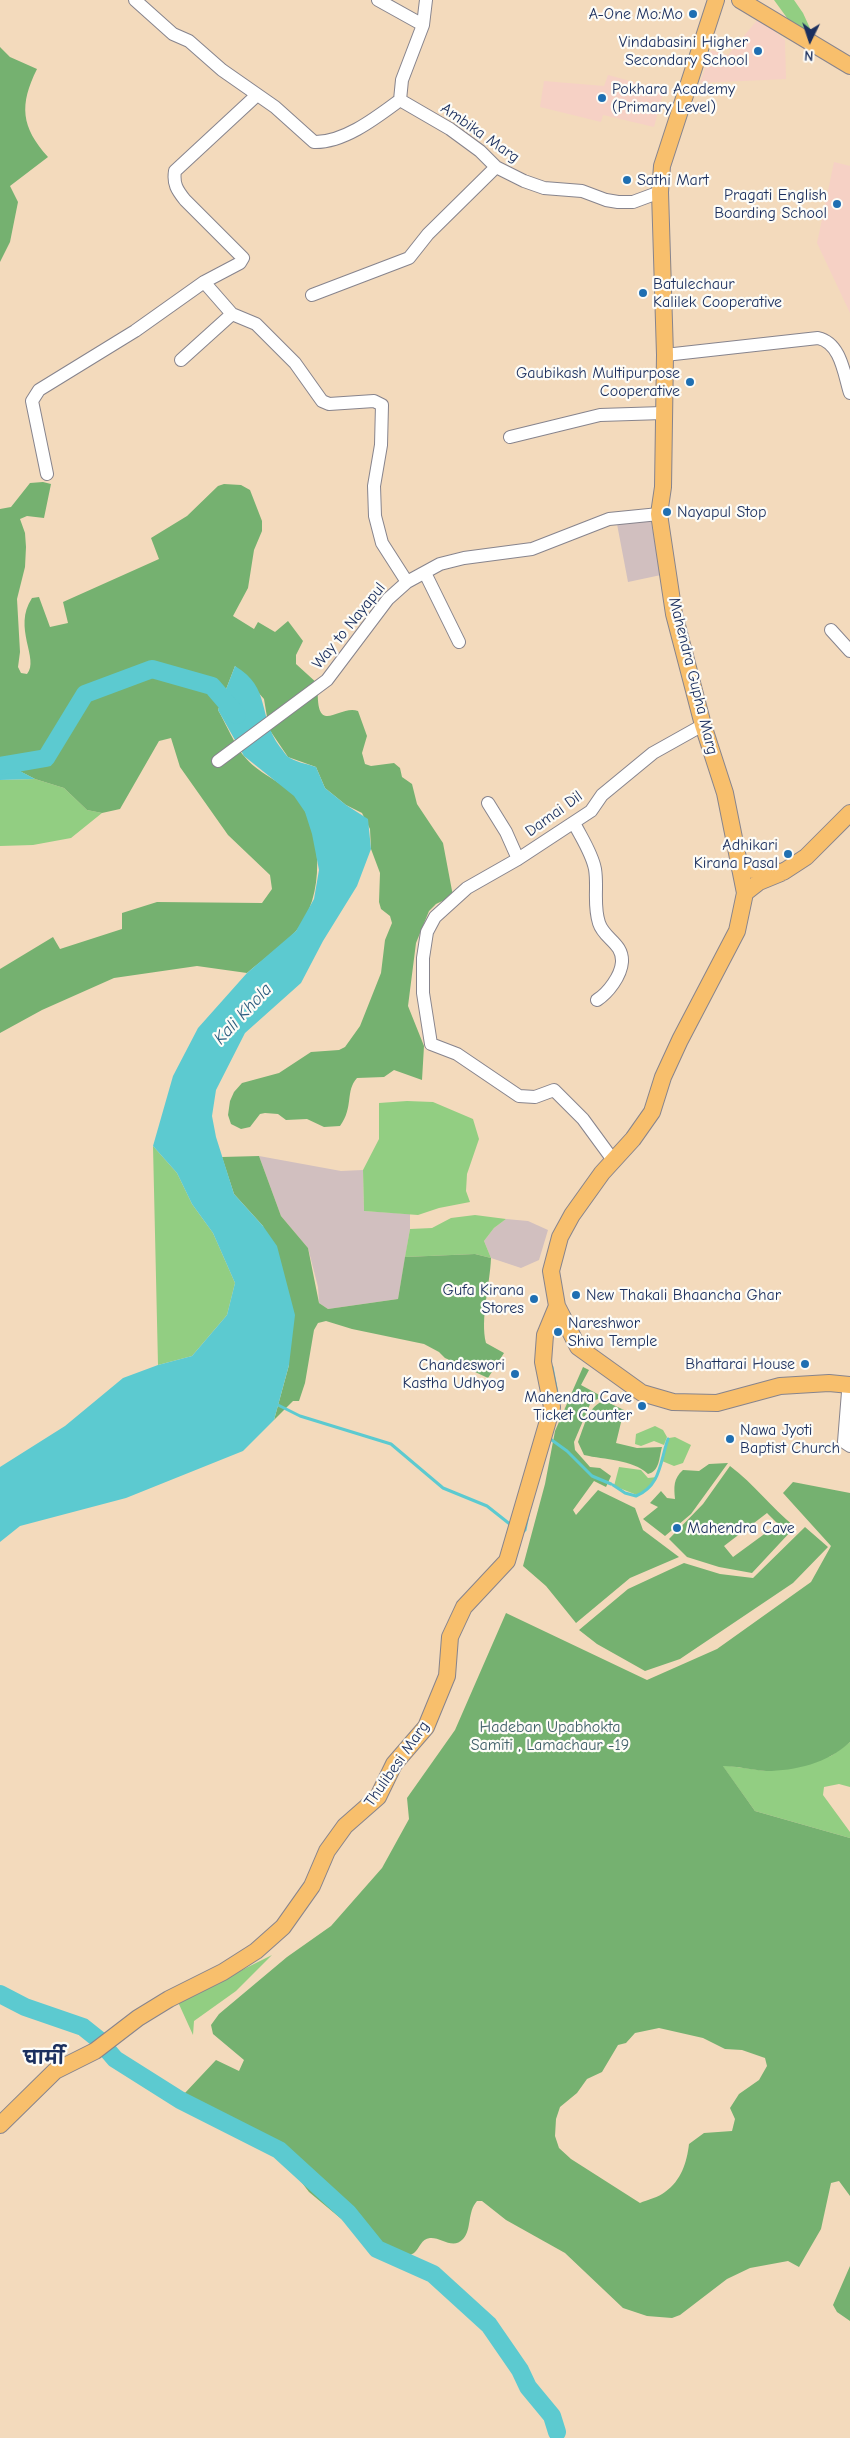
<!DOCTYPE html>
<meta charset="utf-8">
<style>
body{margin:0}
#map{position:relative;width:850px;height:2438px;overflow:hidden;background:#f3dabc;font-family:"Comic Neue",sans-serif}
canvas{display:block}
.north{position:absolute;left:785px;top:15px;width:50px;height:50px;-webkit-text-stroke:4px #fdfcf7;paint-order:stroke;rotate:184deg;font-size:14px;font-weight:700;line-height:20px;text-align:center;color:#1b2f5e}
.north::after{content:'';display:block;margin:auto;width:18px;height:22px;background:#1b2f5e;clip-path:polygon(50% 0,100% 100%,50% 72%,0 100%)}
</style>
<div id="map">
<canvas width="850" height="2438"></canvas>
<div class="north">N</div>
</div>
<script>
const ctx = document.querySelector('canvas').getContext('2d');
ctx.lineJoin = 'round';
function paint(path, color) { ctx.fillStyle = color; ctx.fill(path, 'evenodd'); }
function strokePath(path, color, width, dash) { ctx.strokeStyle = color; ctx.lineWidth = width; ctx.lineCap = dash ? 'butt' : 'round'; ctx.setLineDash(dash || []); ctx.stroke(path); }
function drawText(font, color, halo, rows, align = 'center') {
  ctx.font = font + ' "Comic Neue","Playpen Sans Deva",sans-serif'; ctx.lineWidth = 4.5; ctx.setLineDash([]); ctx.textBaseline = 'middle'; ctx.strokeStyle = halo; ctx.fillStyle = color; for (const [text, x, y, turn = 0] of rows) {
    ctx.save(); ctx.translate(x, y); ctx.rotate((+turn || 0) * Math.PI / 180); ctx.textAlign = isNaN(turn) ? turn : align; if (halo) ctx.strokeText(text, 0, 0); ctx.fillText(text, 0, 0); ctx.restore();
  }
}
paint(new Path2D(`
 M759 18 785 40 786 79 700 83 711 50 728 55Z
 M608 75 664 90 654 127 603 115 601 122 540 107 544 81 604 86Z
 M834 162 850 166V313L817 243Z`), '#f6d1c5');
paint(new Path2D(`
 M650 517 661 575 628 582 617 524Z
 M259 1156 341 1171 363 1170 364 1211 410 1214V1229L398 1299 328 1309 319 1303 318 1287 308 1248 281 1216Z
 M506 1219 528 1221 548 1230 539 1260 521 1268 491 1258 484 1241 494 1228Z`), '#d1bfbf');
paint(new Path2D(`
 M774 0H794L803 13 814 37 790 22Z
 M35 779 64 788 87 810 102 813 71 838 33 845 0 846V780Z
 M407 1101 433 1102 473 1119 479 1139 467 1174 466 1191 470 1202 439 1208 418 1215 364 1211 363 1170 379 1139V1103Z
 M153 1146 177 1173 192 1204 213 1233 235 1283 227 1315 192 1356 158 1365Z
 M475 1215 506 1219 494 1228 484 1241 491 1258 475 1254 405 1257 410 1229 432 1228 451 1218Z
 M655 1426 663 1430 667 1437 664 1445 654 1441 641 1446 635 1444 636 1434Z
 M675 1437 691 1445 683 1463 674 1466 662 1461 669 1438Z
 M619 1467 641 1470 648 1478 657 1477 647 1490 637 1495 614 1486Z
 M850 1742V1787L839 1784 824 1787 823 1795 850 1832V1838L755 1811 722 1765 766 1771 831 1756Z
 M272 1955 236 1991 194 2021 193 2035 178 2002Z`), '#92ce82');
paint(new Path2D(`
 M0 47 10 57 37 69C19 105 21 127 48 157L10 186 18 202 10 242 0 262Z
 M43 482 51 484 44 518 27 516 20 519 25 533 26 547 25 567 17 599 20 652 18 667 21 673 27 674C40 659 12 628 32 598L39 597 50 627 68 623 63 602 159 559 151 538 187 516 218 486 224 484 241 485 250 490 262 521V531L254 550 248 588 233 616 254 629 258 622 275 632 288 621 303 641 296 655V664L318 684C315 740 338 704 358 711L367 736 362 753 365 764 371 766 394 763 400 768 402 777 412 784 417 804 443 843 453 896 436 904 429 911 416 943 408 1006 424 1046 422 1080 394 1070 384 1077 357 1078C345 1091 354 1107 340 1126L324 1127 307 1119 286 1120 278 1114 265 1113 260 1114 250 1127 241 1129 231 1124 228 1115 230 1101 234 1092 242 1083 279 1073 311 1052 339 1050 345 1047 360 1026 381 973 385 940 392 923 390 916 381 909 379 902 380 873 371 849 370 829 362 813 346 805 325 788 316 767 288 757 269 729 264 699 235 666 218 710C225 722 236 747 244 756 257 773 281 781 295 796 324 829 325 898 296 931 283 946 262 960 247 973L197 966 114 978 42 1010 0 1033V969L53 937 60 949 122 929V913L157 902 262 903 272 889 270 875 228 835 180 767 171 738 159 741 120 809 102 813 87 810 64 788 35 779 0 761V509L11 507 30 483Z
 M259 1156 281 1216 308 1248 319 1303 328 1309 398 1299 405 1257 475 1254 491 1258C490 1285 480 1319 486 1343L504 1353 488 1378 445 1358 439 1352 424 1344 352 1329 326 1321 318 1323 314 1330 305 1383 299 1401H293L274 1420 289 1365 263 1226 234 1194 222 1157Z
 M583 1367 589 1370 581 1385 603 1397 591 1402 574 1442 575 1450 590 1467 600 1468 611 1476 606 1487 594 1481 573 1510 576 1515 598 1490 635 1508 643 1530 679 1557 630 1578 576 1623 546 1586 523 1566 545 1484 555 1431Z
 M605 1401 624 1410 616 1443 637 1448 662 1447C659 1457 660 1471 648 1474 632 1459 605 1460 584 1455L578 1442C584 1428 588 1404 605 1401Z
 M728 1463 691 1514 665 1536 643 1519 658 1507 650 1503 661 1491 667 1498 675 1499C674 1487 673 1479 683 1470L699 1471 709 1464Z
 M730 1466C754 1484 771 1507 794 1526L793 1529 752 1573 719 1567 687 1557 669 1539 703 1504ZM767 1513 778 1524 733 1557 724 1546Z
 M793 1482 850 1493V1742C828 1763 795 1771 766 1771 752 1770 737 1766 723 1766L755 1811 850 1838V2196L839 2181 831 2183 821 2229 799 2267 788 2261 750 2268 727 2279 680 2315 672 2318 647 2316 623 2308 565 2253 506 2220 482 2201H477C467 2212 472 2230 463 2239 453 2250 441 2237 430 2238 421 2239 420 2248 414 2253 389 2270 368 2230 357 2214L345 2222 309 2192 293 2171 272 2153 276 2144 201 2106 184 2094 216 2060 239 2071 244 2060 213 2034 211 2025 219 2014 287 1957 331 1926 382 1868 409 1819 407 1798 455 1730 506 1613 647 1680 717 1649 811 1582 831 1546 783 1493ZM659 2028 703 2038 725 2049 742 2050 765 2058 767 2066 759 2080 739 2094 730 2108 735 2119 732 2131 704 2133 689 2144C687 2162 681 2181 665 2192 659 2197 647 2200 640 2203L571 2159 559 2148 555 2136 556 2119 560 2107 577 2093 587 2079 602 2072 618 2045 626 2043 635 2033Z
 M805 1527 828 1547 793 1583 680 1659 645 1671 597 1644 579 1630 628 1589 684 1563 720 1574 753 1578Z
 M850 2266V2321L837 2312 833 2305Z`), '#75b170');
paint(new Path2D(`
 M235 666C272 688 257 716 280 747 282 749 285 754 287 756 294 762 308 764 316 767L325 788 346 805 368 819 371 849 357 886 323 941 301 983 245 1033 216 1090 212 1116 216 1137 234 1194 263 1226 277 1246 295 1315 289 1365 274 1420 243 1451 126 1498 20 1526 0 1542V1467L65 1426 123 1378 158 1365 192 1356 227 1315 235 1283 213 1233 192 1204 177 1173 153 1146 173 1076 198 1028 247 973 296 931 314 899 319 870 312 834 305 812 294 796 244 756 218 710Z
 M0 761 3 762 35 779 0 780Z`), '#5ccad0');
strokePath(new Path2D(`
 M552 1367 557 1393
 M276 1404 300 1416 391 1444 443 1488 487 1506 511 1525
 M549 1438 567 1451 592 1476 611 1484
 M613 1485 625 1493 636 1496C661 1486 660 1461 668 1439
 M523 1532 525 1530 528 1515
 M557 2432 560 2438`), '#5ccad0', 3);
strokePath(new Path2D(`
 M0 766 46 758 85 694 152 669 212 686 237 715
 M0 1994 25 2007 83 2027 98 2039 115 2059 180 2100 279 2150 348 2213 377 2249 433 2274 489 2325 520 2370 528 2387 552 2416 557 2432`), '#5ccad0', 18);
const minor = new Path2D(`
 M135 0 173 34 189 41 222 70 275 107 314 142C344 143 377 117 400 100
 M378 0 423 25 402 80 400 100
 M423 25 426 0
 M400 100 450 129 480 151 496 167 524 181 544 188 582 191 606 200 618 202H633L660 192
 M204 282 232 314 256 324 295 363 322 401 329 404 374 401 382 405 381 445 374 486 375 516 382 543 407 582
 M312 295 409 258 428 234 496 167
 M665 355 818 338C841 343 844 374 850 393
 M181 360 232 314
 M510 437 600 415 663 413
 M47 474 32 401 39 390 135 331 204 282 240 263 243 258 185 200C177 190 173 184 175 171L257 95
 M425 573 459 642
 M831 630 850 651
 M218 761 327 680 388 599 407 582 440 564 464 558 532 549 609 519 659 514
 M488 803 506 832 518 859
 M574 823C581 837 592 853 595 869 598 887 593 905 599 923 604 939 623 943 622 962 621 976 608 993 597 1000
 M613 1160 583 1119 554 1090 535 1097 519 1096 457 1054 431 1044 423 993V958L427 932 435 917 467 888 518 859 591 811 602 795 653 753 703 725
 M850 1391 848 1392 844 1442 850 1446`);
const major = new Path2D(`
 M716 0 662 166 660 192 665 355 663 487 659 514 674 614 703 725 725 793 745 893 737 931 680 1040 663 1077 652 1112 633 1139 602 1173 572 1215 560 1237 551 1271 557 1306 578 1347 642 1393 673 1402 717 1403 780 1386 829 1383 850 1385
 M740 0 850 66
 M740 869 783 872 806 857 850 813
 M745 893 759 882 781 873
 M0 2125 55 2071 95 2051 138 2018 169 1999 223 1972 256 1951 283 1927 312 1886 327 1851 345 1826 378 1797 394 1764 426 1727 447 1676 450 1637 464 1607 507 1561 552 1407 543 1362 545 1335 557 1306`);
strokePath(minor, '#87848d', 14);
strokePath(major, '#87848d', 18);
strokePath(minor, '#fff', 12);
strokePath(major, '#f8bf6c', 16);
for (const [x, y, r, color] of [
 [693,14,5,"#1f6fb2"],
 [758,51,5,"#1f6fb2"],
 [602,98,5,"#1f6fb2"],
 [627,180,5,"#1f6fb2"],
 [837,204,5,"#1f6fb2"],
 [643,293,5,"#1f6fb2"],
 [690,382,5,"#1f6fb2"],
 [667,512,5,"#1f6fb2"],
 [788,854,5,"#1f6fb2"],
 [576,1295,5,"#1f6fb2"],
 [534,1299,5,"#1f6fb2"],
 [558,1332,5,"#1f6fb2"],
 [805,1364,5,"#1f6fb2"],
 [515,1374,5,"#1f6fb2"],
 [642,1406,5,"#1f6fb2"],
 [730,1439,5,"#1f6fb2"],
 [677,1528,5,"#1f6fb2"]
]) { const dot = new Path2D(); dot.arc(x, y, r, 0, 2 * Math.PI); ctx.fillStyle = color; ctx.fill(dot); strokePath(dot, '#fdfcf7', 2); }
drawText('16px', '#1b2f5e', '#fdfcf7', [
 ["A-One Mo:Mo",683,14],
 ["Vindabasini Higher",748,42],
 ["Secondary School",748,60],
 ["Pokhara Academy",612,89,"left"],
 ["(Primary Level)",612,107,"left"],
 ["Sathi Mart",637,180,"left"],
 ["Pragati English",827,195],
 ["Boarding School",827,213],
 ["Batulechaur",653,284,"left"],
 ["Kalilek Cooperative",653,302,"left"],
 ["Gaubikash Multipurpose",680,373],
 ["Cooperative",680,391],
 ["Nayapul Stop",677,512,"left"],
 ["Adhikari",778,845],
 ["Kirana Pasal",778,863],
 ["Gufa Kirana",524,1290],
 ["Stores",524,1308],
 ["New Thakali Bhaancha Ghar",586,1295,"left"],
 ["Nareshwor",568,1323,"left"],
 ["Shiva Temple",568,1341,"left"],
 ["Bhattarai House",795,1364],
 ["Chandeswori",505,1365],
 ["Kastha Udhyog",505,1383],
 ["Mahendra Cave",632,1397],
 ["Ticket Counter",632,1415],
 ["Nawa Jyoti",740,1430,"left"],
 ["Baptist Church",740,1448,"left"],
 ["Mahendra Cave",687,1528,"left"]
], 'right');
drawText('16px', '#1b2f5e', '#fdfcf7', [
 ["Ambika Marg",480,133,35],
 ["Way to Nayapul",349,626,-51],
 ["Mahendra Gupha Marg",693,676,76],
 ["Damai Dil",554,814,-36],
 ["Thulibesi Marg",397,1764,-55]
]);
drawText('16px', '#3f5f69', '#fdfcf7', [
 ["Hadeban Upabhokta",550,1727],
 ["Samiti , Lamachaur -19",550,1745]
]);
drawText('italic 18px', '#2e5e80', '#fdfcf7', [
 ["Kali Khola",243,1014,-47]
]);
drawText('bold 18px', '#1b2f5e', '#fdfcf7', [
 ["घार्मी",44,2059]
]);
</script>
